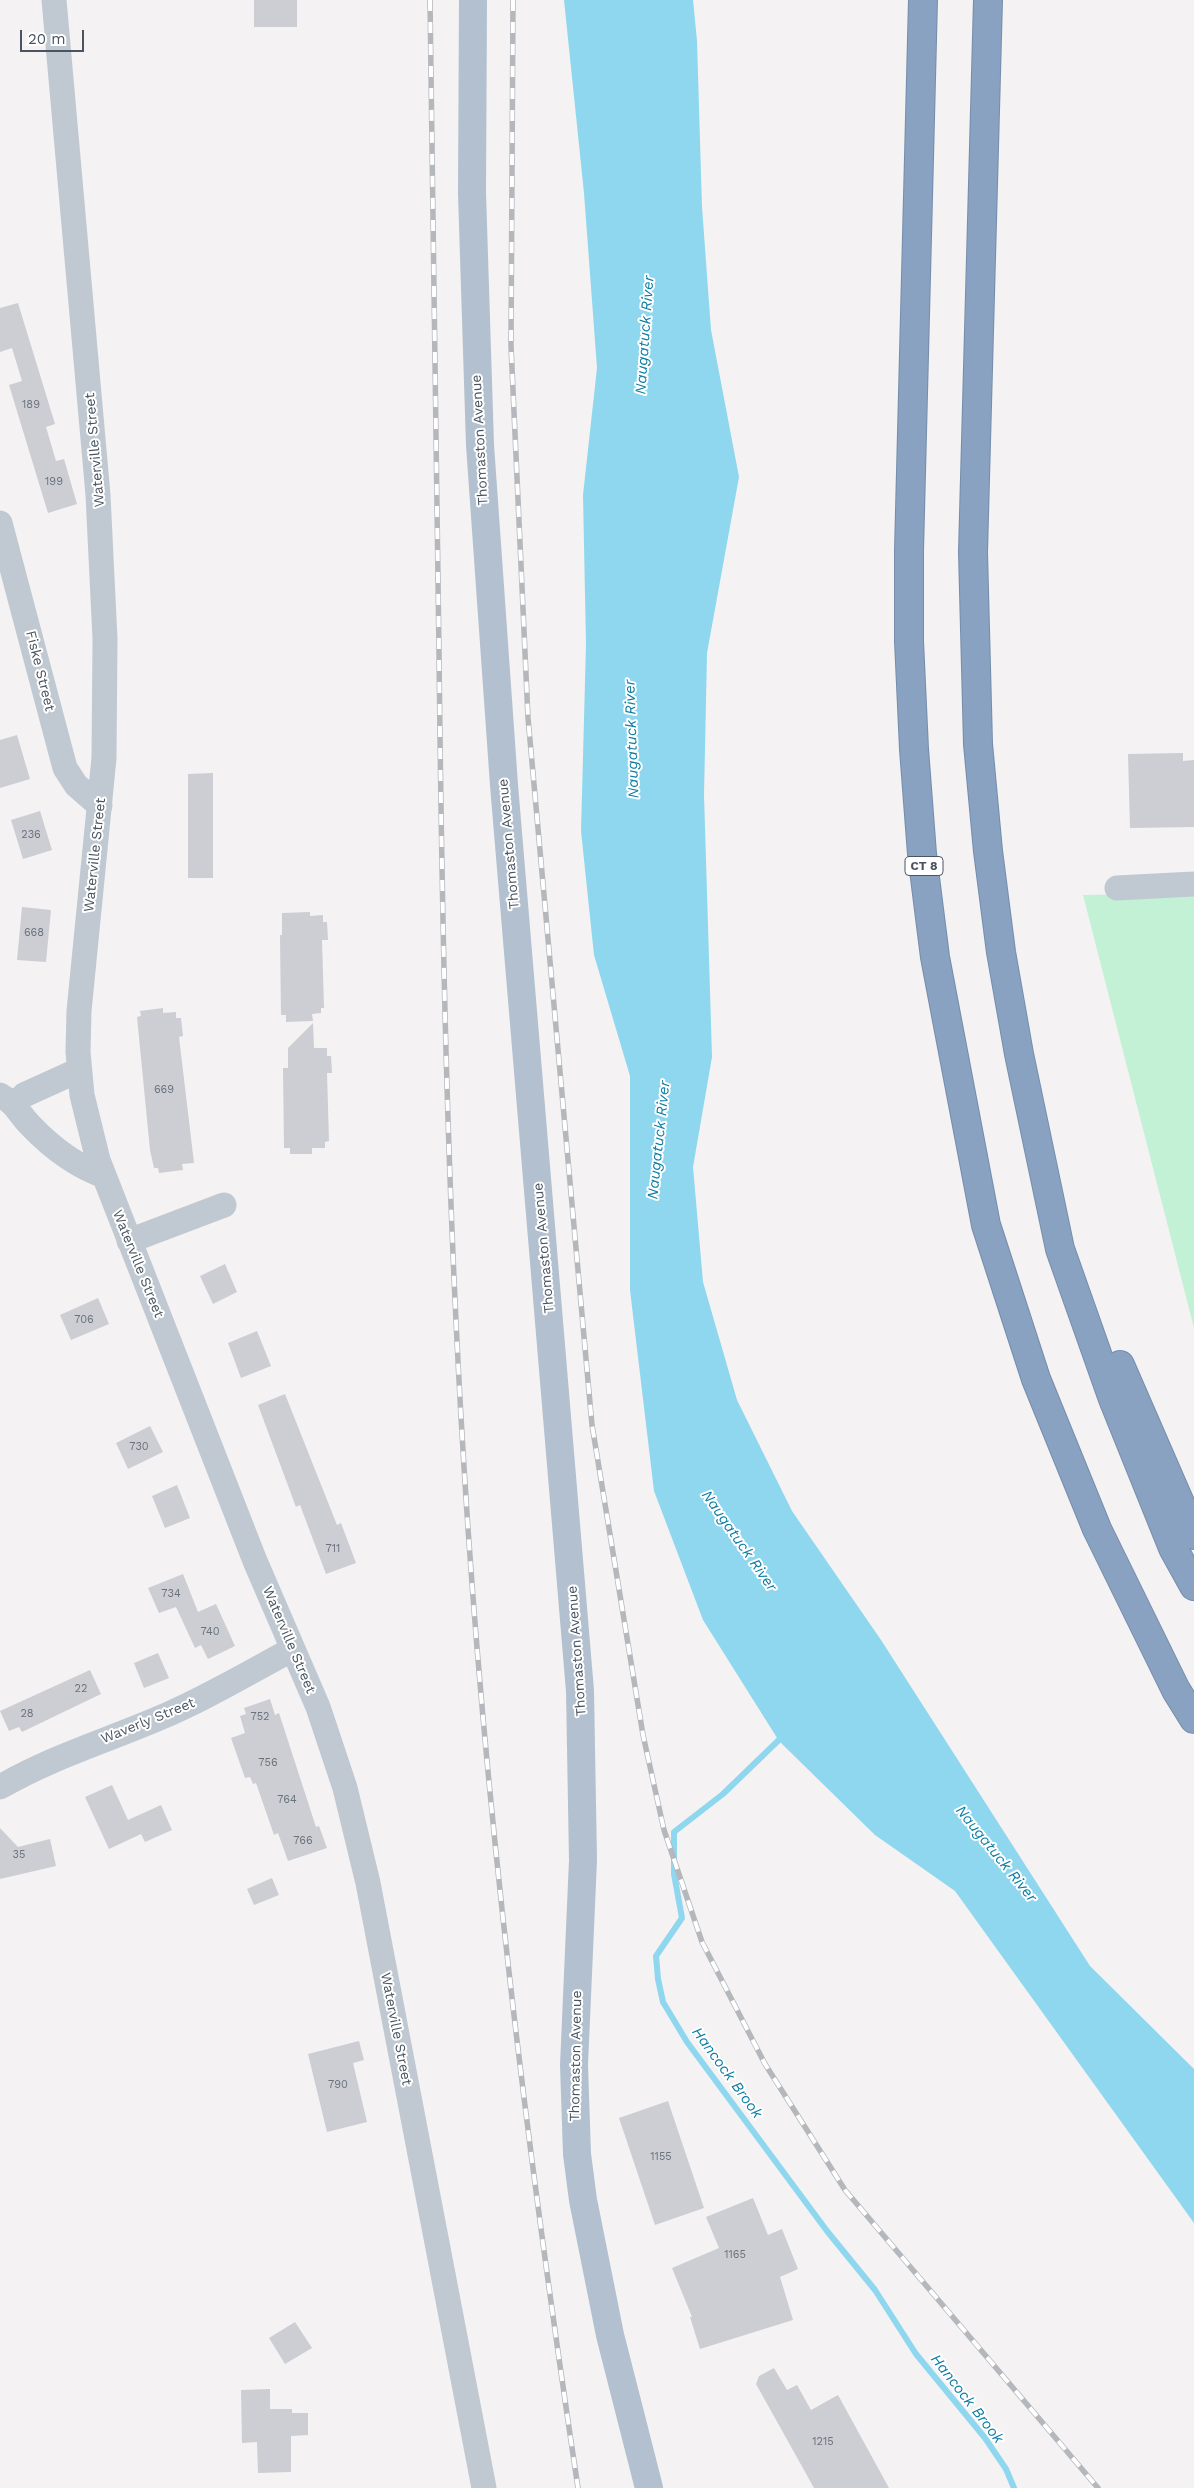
<!DOCTYPE html>
<style>
body{margin:0}
#map{position:relative;width:1194px;height:2488px;overflow:hidden;background:#f4f2f2;font-family:"Work Sans",sans-serif}
canvas{display:block}
.scale{position:absolute;left:20px;top:30px;width:64px;height:22px;box-sizing:border-box;border:2px solid #495460;border-top:0;padding-left:6px;font-size:15px;line-height:18px;white-space:nowrap;color:#495460;-webkit-text-stroke:4px #fff;paint-order:stroke}
</style>
<div id="map">
<canvas width="1194" height="2488"></canvas>
<div class="scale">20 m</div>
</div>
<script>
const ctx = document.querySelector('canvas').getContext('2d');
ctx.lineJoin = 'round';
function paint(path, color) { ctx.fillStyle = color; ctx.fill(path, 'evenodd'); }
function strokePath(path, color, width, dash) { ctx.strokeStyle = color; ctx.lineWidth = width; ctx.lineCap = dash ? 'butt' : 'round'; ctx.setLineDash(dash || []); ctx.stroke(path); }
function drawText(font, color, halo, rows, align = 'center') {
  ctx.font = font + ' "Work Sans",sans-serif'; ctx.lineWidth = 4; ctx.setLineDash([]); ctx.textBaseline = 'middle'; ctx.strokeStyle = halo; ctx.fillStyle = color; for (const [text, x, y, turn = 0] of rows) {
    ctx.save(); ctx.translate(x, y); ctx.rotate((+turn || 0) * Math.PI / 180); ctx.textAlign = isNaN(turn) ? turn : align; if (halo) ctx.strokeText(text, 0, 0); ctx.fillText(text, 0, 0); ctx.restore();
  }
}
paint(new Path2D(`
 M1194 893V1328L1083 895Z`), '#c2f1d5');
paint(new Path2D(`
 M564 0H693L697 41 702 207 711 330 739 477 707 653 704 795 712 1057 693 1167 703 1282 737 1400 792 1511 881 1640 1090 1966 1194 2069V2223L955 1891 875 1835 779 1741 703 1620 654 1491 630 1290V1076L594 955 581 831 586 644 583 495 597 368 584 193Z`), '#8ed7ee');
strokePath(new Path2D(`
 M784 1735 723 1794 674 1832V1874L682 1918 656 1956 658 1979 663 2002 687 2042 827 2231 875 2290 916 2354 985 2438 1006 2469 1014 2488`), '#8ed7ee', 6);
paint(new Path2D(`
 M254 0H297V27H254Z
 M18 303 55 424 46 427 56 461 64 459 77 504 48 513 9 385 22 381 12 348 0 352V308Z
 M17 735 30 779 0 788V740Z
 M1183 753V761L1194 760V827L1130 828 1128 754Z
 M213 773V878H188V774Z
 M40 811 52 850 23 859 11 820Z
 M22 907 51 910 46 962 17 960Z
 M310 912V916L323 915V922H327L328 940H322L324 1008H321V1013L312 1014 313 1021 286 1022V1015H281L280 935H282V913Z
 M163 1008V1013L176 1012V1018H181L183 1036 179 1037 194 1163 182 1164 183 1170 159 1173 158 1168H154L150 1150 137 1017 141 1016 140 1011Z
 M313 1023 314 1048H327V1056H331L332 1073H327L329 1141 325 1142V1148H312V1154H290V1148H284L283 1068H288V1048Z
 M225 1264 237 1292 213 1304 200 1276Z
 M98 1298 109 1324 71 1340 60 1315Z
 M257 1331 271 1366 241 1378 228 1343Z
 M285 1394 337 1525 341 1523 356 1563 326 1574 300 1505 296 1507 258 1405Z
 M150 1426 163 1452 128 1469 116 1443Z
 M177 1485 190 1518 165 1528 152 1496Z
 M183 1574 198 1612 216 1604 235 1646 208 1659 201 1645 195 1648 176 1607 159 1613 148 1588Z
 M158 1653 169 1678 144 1688 134 1663Z
 M90 1670 101 1694 22 1732 19 1727 9 1731 0 1711Z
 M270 1699 275 1715 279 1713 316 1827 319 1826 327 1848 288 1861 278 1833 274 1835 256 1783 253 1784 250 1777 245 1778 231 1738 245 1733 240 1716 246 1714 244 1708Z
 M112 1785 128 1820 161 1805 172 1830 145 1842 141 1834 109 1849 85 1797Z
 M0 1828 18 1847 50 1839 56 1866 0 1879Z
 M272 1878 279 1895 254 1905 247 1889Z
 M359 2041 364 2060 353 2063 367 2122 327 2132 308 2054Z
 M668 2101 704 2208 655 2225 619 2118Z
 M753 2198 768 2235 782 2229 798 2269 780 2277 793 2320 700 2349 690 2317H692L672 2268 719 2248 706 2217Z
 M295 2322 312 2348 285 2364 269 2338Z
 M774 2368 787 2390 797 2385 811 2410 838 2395 889 2488H814L756 2384 759 2376Z
 M270 2389V2409H292V2413H308V2435L291 2436V2472L258 2473 257 2442 242 2443 241 2390Z`), '#ccced4');
const highway = new Path2D(`
 M923 0 909 551V641L914 749 922 854 935 957 986 1225 1036 1379 1097 1529 1176 1690 1194 1719
 M988 0 973 552 978 744 988 851 1001 952 1019 1054 1060 1249 1113 1399 1173 1548 1194 1586
 M1120 1365 1194 1535`);
strokePath(highway, '#758dac', 30);
strokePath(new Path2D(`
 M54 0 98 495 105 639 104 758 79 1011 78 1052 82 1095 98 1160 255 1561 318 1707 345 1788 368 1883 484 2488
 M0 523 65 768 76 785 100 806
 M1117 888 1194 884
 M0 1095C19 1106 16 1111 30 1125 50 1146 76 1166 104 1176
 M15 1104 24 1095 79 1070
 M129 1241 224 1205
 M0 1787C52 1757 103 1742 157 1719 205 1699 248 1673 293 1649`), '#c0c9d1', 25);
strokePath(new Path2D(`
 M473 0 472 193 480 445 504 785 580 1691 583 1860 574 2065 577 2154 583 2200 610 2335 649 2488`), '#b2c0d0', 28);
strokePath(highway, '#8aa2c1', 28);
const rail = new Path2D(`
 M430 0C433 217 436 435 439 652 442 924 447 1195 464 1467 485 1809 527 2149 578 2488
 M513 0 511 346 528 718 592 1425 643 1735 664 1830 702 1942 765 2064 845 2190 1098 2488`);
strokePath(rail, '#b4b7bc', 5.5);
strokePath(rail, '#fff', 4, [11]);
drawText('11px', '#6a727d', null, [
 ["189",31,405],
 ["199",54,482],
 ["236",31,835],
 ["668",34,933],
 ["669",164,1090],
 ["706",84,1320],
 ["730",139,1447],
 ["711",333,1549],
 ["734",171,1594],
 ["740",210,1632],
 ["22",81,1689],
 ["28",27,1714],
 ["752",260,1717],
 ["756",268,1763],
 ["764",287,1800],
 ["766",303,1841],
 ["35",19,1855],
 ["790",338,2085],
 ["1155",661,2157],
 ["1165",735,2255],
 ["1215",823,2442]
]);
for (const [x, y, w] of [
 [924,866,38]
]) { const box = new Path2D(); box.roundRect(x - w / 2, y - 9.5, w, 19, 4); ctx.fillStyle = '#fff'; ctx.fill(box); strokePath(box, '#495460', 1); }
drawText('bold 12px', '#495460', null, [
 ["CT 8",924,866]
]);
drawText('14px', '#495460', '#fff', [
 ["Thomaston Avenue",480,440,-93],
 ["Waterville Street",95,450,-95],
 ["Fiske Street",40,671,76],
 ["Thomaston Avenue",509,844,-95],
 ["Waterville Street",95,855,-84],
 ["Thomaston Avenue",544,1248,-95],
 ["Waterville Street",138,1264,68],
 ["Waterville Street",289,1640,67],
 ["Thomaston Avenue",577,1651,-94],
 ["Waverly Street",148,1721,-22],
 ["Waterville Street",396,2029,79],
 ["Thomaston Avenue",576,2056,-89]
]);
drawText('italic 15px', '#0c7da2', '#fff', [
 ["Naugatuck River",645,335,-86],
 ["Naugatuck River",632,739,-92],
 ["Naugatuck River",659,1140,-84],
 ["Naugatuck River",739,1541,55],
 ["Naugatuck River",996,1854,51],
 ["Hancock Brook",727,2073,54],
 ["Hancock Brook",967,2399,52]
]);
</script>
